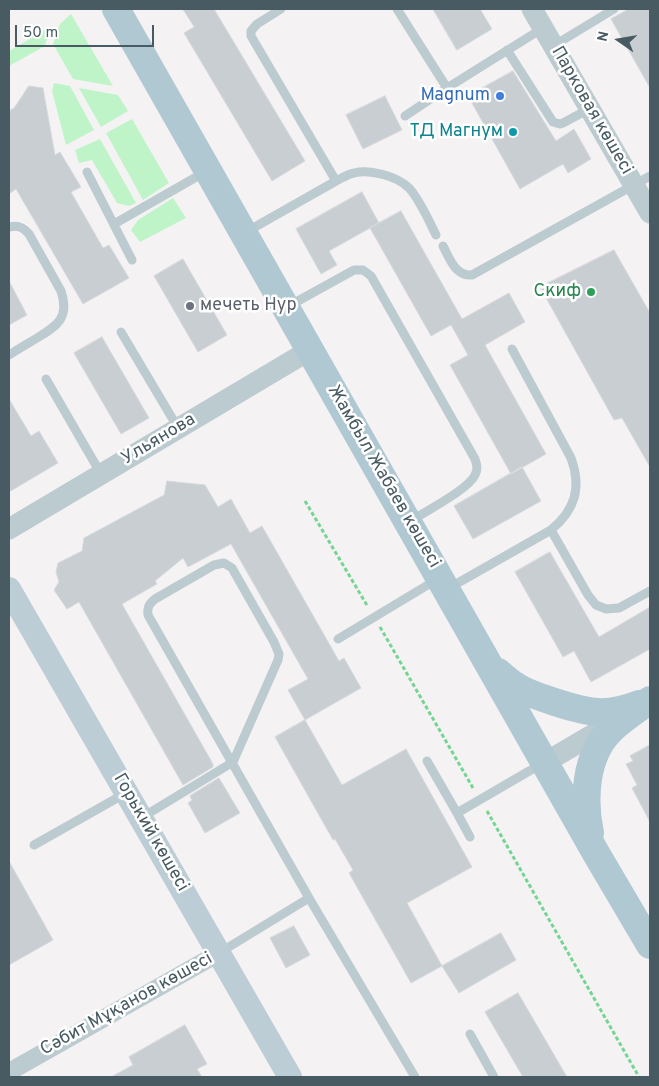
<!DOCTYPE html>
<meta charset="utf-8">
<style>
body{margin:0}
#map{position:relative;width:659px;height:1086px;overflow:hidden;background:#f5f2f3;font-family:Overpass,sans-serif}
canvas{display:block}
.frame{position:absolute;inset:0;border:10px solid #485b62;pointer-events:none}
.north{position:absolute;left:594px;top:15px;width:50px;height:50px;-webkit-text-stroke:4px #fff;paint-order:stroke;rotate:283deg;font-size:14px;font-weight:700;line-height:20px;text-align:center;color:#485b62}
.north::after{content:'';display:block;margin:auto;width:18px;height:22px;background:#485b62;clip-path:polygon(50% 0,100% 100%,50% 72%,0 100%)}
.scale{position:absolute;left:15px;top:25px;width:139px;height:22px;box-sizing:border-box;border:2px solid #485b62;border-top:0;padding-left:6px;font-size:15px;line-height:18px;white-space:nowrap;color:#485b62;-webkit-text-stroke:4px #fff;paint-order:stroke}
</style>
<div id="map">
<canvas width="659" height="1086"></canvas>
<div class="frame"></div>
<div class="north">N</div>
<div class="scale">50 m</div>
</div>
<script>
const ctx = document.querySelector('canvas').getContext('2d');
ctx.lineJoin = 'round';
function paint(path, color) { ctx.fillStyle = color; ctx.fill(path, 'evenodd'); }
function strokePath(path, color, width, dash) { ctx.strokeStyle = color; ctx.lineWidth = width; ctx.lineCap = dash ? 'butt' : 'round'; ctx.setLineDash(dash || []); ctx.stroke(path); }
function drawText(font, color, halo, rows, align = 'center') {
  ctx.font = font + ' Overpass,sans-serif'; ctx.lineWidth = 5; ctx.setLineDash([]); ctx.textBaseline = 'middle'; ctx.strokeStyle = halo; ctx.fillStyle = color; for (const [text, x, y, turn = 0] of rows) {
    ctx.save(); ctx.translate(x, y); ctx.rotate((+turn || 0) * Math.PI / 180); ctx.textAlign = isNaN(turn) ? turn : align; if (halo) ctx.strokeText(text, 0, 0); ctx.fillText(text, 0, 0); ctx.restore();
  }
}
paint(new Path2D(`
 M71 14 113 86 73 79 53 44 60 24Z
 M50 27 45 46 9 66V51Z
 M54 83 70 86 94 130 66 145 52 91Z
 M79 88 118 95 128 111 101 127Z
 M132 119 169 183 143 200 106 133Z
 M100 139 136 203 129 206 117 203 92 160 79 163 75 150Z
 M173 198 186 218 140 242 131 230 138 220Z`), '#bff4c9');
const building = new Path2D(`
 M183 9H214L305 161 272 181 184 33 194 27Z
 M433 9H480L492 29 457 50Z
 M629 9H650V88L611 19Z
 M513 71 556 141 574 129 591 159 568 173 563 164 520 189 468 96Z
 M29 86 43 88 55 155 60 152 81 187 71 192 103 248 109 245 129 278 83 304 16 189 9 194V111L14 108Z
 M385 96 402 130 363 149 346 115Z
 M362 192 379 223 329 251 337 265 321 274 296 229Z
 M401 211 462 319 509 293 525 322 485 345 546 454 511 474 450 365 468 355 451 325 431 336 370 228Z
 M614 250 650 313V467L622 418 614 420 540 287Z
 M183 259 227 335 198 352 154 276Z
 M9 281 27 315 9 325Z
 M102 337 149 418 121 434 74 353Z
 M9 399 31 436 39 431 58 463 9 492Z
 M522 467 541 501 473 539 454 506Z
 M167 481 205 485 218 507 231 499 250 533 262 526 339 661 344 658 361 688 305 720 288 690 308 679 231 544 188 567 183 558 155 581 157 584 122 604 213 764V767L183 785 79 602 67 609 54 590 59 582 56 572 58 563 82 551 84 538 164 495Z
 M550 552 599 637 650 607V649L591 682 574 651 563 657 515 572Z
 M305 720 342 785 406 749 472 867 407 903 442 966 411 983 349 873 353 870 335 839 333 840 275 737Z
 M650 745V822L632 788 637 785 626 764 633 761 630 756Z
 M219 778 240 813 205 833 188 803 192 800 190 796Z
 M9 861 53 940 9 965Z
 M294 926 310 955 286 968 270 938Z
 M501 933 516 960 459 993 442 966Z
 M518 993 567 1077H523L485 1012Z
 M185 1025 207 1064 197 1069 202 1077H111L133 1065 129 1057Z`);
paint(building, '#c9ced2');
strokePath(building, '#d6dade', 1);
strokePath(new Path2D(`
 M305 501 368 607
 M380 627 473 788
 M487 811 639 1077`), '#74d592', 3, [4, 2.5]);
strokePath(new Path2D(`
 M397 9 447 88 543 28
 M553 46 614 9
 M507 50 553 122 560 124 563 123 589 109
 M405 116 447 88
 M87 172 132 260
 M336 181C342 178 348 174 354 173 370 169 397 176 409 188 420 200 429 221 436 235
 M114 224 205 172
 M9 227C18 225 23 227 29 234L61 291C70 318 57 326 37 338 27 344 18 349 9 355
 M246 232 336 181 251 36V31L257 24 281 9
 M443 246C450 259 455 276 472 275L650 176
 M287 307 354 270H363L371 276 475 459C477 465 478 469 475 475 469 489 426 511 411 521
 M121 332 178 428
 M512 349 571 458C582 488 575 510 551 530
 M46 379 101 474
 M449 588 551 530 588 595 596 605 606 609 619 608 650 591
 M338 639 436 580
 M427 761 457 813
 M141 818 233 762 278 660 279 654 274 642 232 568 224 563 214 565 155 599C149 604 147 607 148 615L309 898 219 953
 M470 837 457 813 543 763
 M34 845 126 793
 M309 898 415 1077
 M470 1034 494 1077`), '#bccbd0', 9);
strokePath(new Path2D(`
 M9 1072 219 953`), '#bccbd0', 18);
strokePath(new Path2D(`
 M532 9 650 213
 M9 529 310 350
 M546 762 614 722`), '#bccbd0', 21);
strokePath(new Path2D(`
 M9 589 290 1077`), '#bdcdd5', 24);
strokePath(new Path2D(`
 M116 9 597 855 650 945
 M498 672C504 677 509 682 516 686 532 696 579 711 598 712 612 713 626 709 639 704
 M590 833C583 800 585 756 610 731 622 719 637 710 650 700`), '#b0c8d2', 28);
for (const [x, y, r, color] of [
 [500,96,5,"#3f7fe0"],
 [513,132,5,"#0f9aa8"],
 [591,292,5,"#2e9e5b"],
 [190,306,5,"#6b7280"]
]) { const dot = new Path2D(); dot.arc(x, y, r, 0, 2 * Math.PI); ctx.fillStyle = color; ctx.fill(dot); strokePath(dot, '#fff', 2); }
drawText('18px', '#366cbe', '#fff', [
 ["Magnum",490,96]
], 'right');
drawText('18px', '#485b62', '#fff', [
 ["Парковая көшесі",591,111,60],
 ["Ульянова",159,440,-31],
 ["Жамбыл Жабаев көшесі",383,477,60],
 ["Горький көшесі",150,833,60],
 ["Сәбит Мұқанов көшесі",127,1005,-29]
]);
drawText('18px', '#0d838f', '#fff', [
 ["ТД Магнум",503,132]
], 'right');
drawText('18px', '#27864d', '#fff', [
 ["Скиф",581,292]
], 'right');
drawText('18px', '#5b616d', '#fff', [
 ["мечеть Нур",200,306]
], 'left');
</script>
